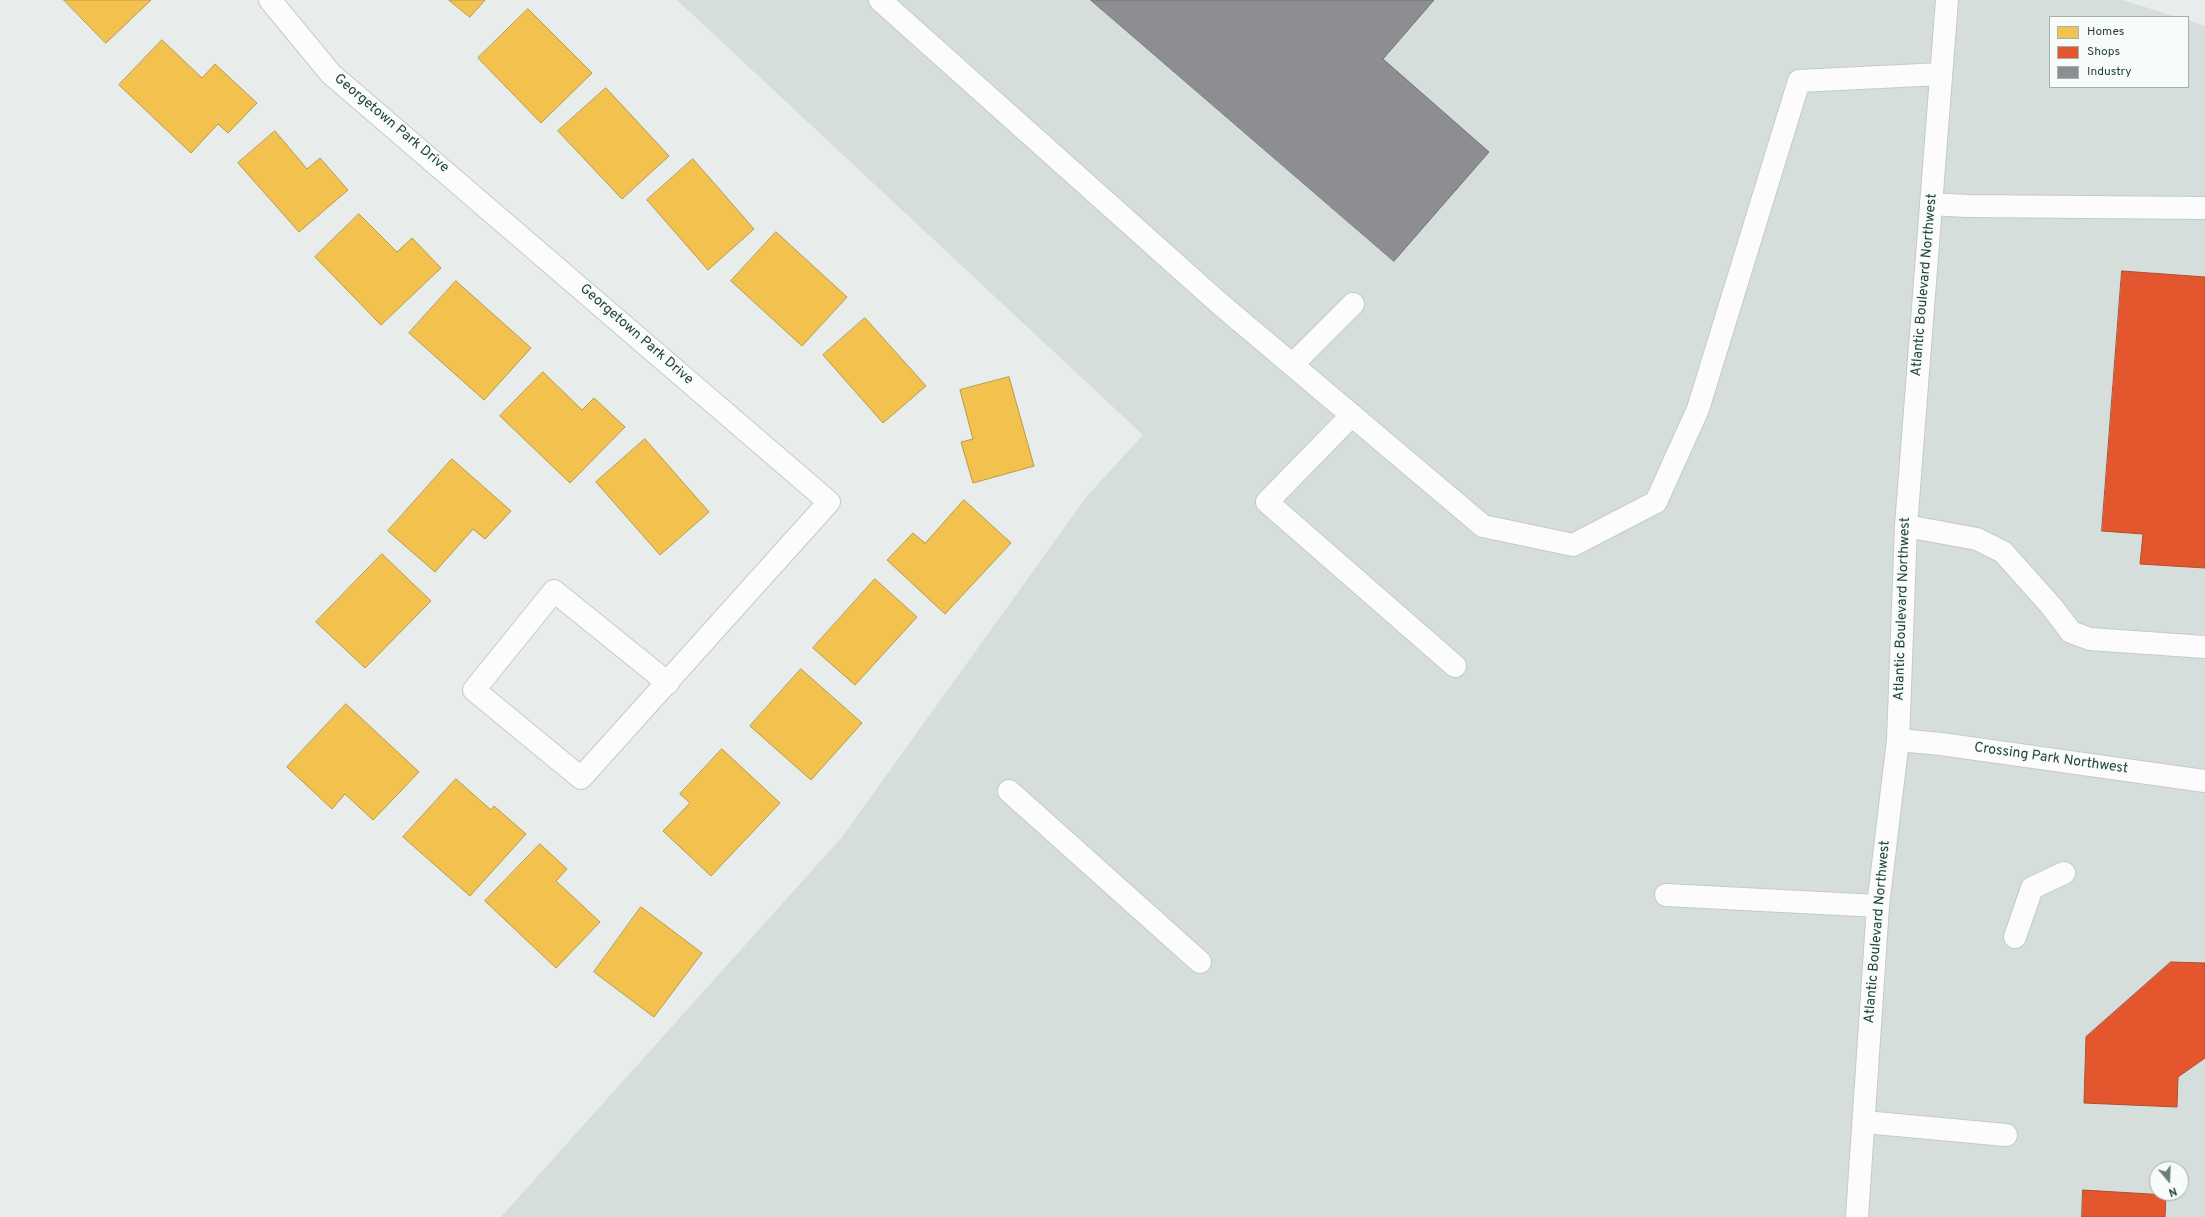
<!DOCTYPE html>
<style>
body{margin:0}
#map{position:relative;width:2205px;height:1217px;overflow:hidden;background:#e8edeb;font-family:Overpass,sans-serif}
canvas{display:block}
.legend{position:absolute;left:2049px;top:16px;width:140px;height:72px;box-sizing:border-box;background:#f7fbf9;border:1px solid #a2b1ad;margin:0;padding:5px 7px;list-style:none;font-size:12px;color:#23423c}
.legend li{display:flex;align-items:center;gap:8px;height:20px}
.legend b{width:20px;border:1px solid #a2b1ad}
.north{position:absolute;left:2149px;top:1161px;width:40px;height:40px;box-sizing:border-box;background:#f7fbf9;border:1px solid #a2b1ad;border-radius:50%;rotate:161deg;font-size:11px;font-weight:700;line-height:16px;text-align:center;color:#23423c}
.north::after{content:'';display:block;margin:auto;width:14px;height:18px;background:#687e79;clip-path:polygon(50% 0,100% 100%,50% 72%,0 100%)}
</style>
<div id="map">
<canvas width="2205" height="1217"></canvas>
<ul class="legend">
<li><b style="height:11px;background:#f2c14e"></b>Homes</li>
<li><b style="height:11px;background:#e4572e"></b>Shops</li>
<li><b style="height:11px;background:#8d8d92"></b>Industry</li>
</ul>
<div class="north">N</div>
</div>
<script>
const ctx = document.querySelector('canvas').getContext('2d');
ctx.lineJoin = 'round';
function paint(path, color) { ctx.fillStyle = color; ctx.fill(path, 'evenodd'); }
function strokePath(path, color, width, dash) { ctx.strokeStyle = color; ctx.lineWidth = width; ctx.lineCap = dash ? 'butt' : 'round'; ctx.setLineDash(dash || []); ctx.stroke(path); }
function drawText(font, color, halo, rows, align = 'center') {
  ctx.font = font + ' Overpass,sans-serif'; ctx.lineWidth = 4; ctx.setLineDash([]); ctx.textBaseline = 'middle'; ctx.strokeStyle = halo; ctx.fillStyle = color; for (const [text, x, y, turn = 0] of rows) {
    ctx.save(); ctx.translate(x, y); ctx.rotate((+turn || 0) * Math.PI / 180); ctx.textAlign = isNaN(turn) ? turn : align; if (halo) ctx.strokeText(text, 0, 0); ctx.fillText(text, 0, 0); ctx.restore();
  }
}
paint(new Path2D(`
 M677 0H2122L2177 17H2050V87H2188V20L2205 26V1217H501L842 837 1087 496 1143 435ZM2157 1169H2181V1193H2157Z`), '#d6dedb');
const homes = new Path2D(`
 M64 0H151L106 43Z
 M449 0H485L470 17Z
 M528 9 592 73 541 123 478 58Z
 M162 40 202 78 215 64 257 103 228 133 218 124 191 153 119 85Z
 M606 88 669 156 622 199 558 131Z
 M275 131 307 169 320 158 348 190 299 232 238 163Z
 M693 159 754 229 708 270 647 200Z
 M359 214 397 252 412 238 441 268 381 325 315 257Z
 M776 232 847 297 802 346 731 281Z
 M456 281 531 348 484 400 409 333Z
 M865 318 926 386 883 423 823 355Z
 M543 372 582 410 594 398 625 427 570 483 500 416Z
 M1009 377 1034 466 973 483 961 442 973 439 960 390Z
 M645 439 709 512 660 555 596 482Z
 M452 459 511 511 485 539 473 529 435 572 388 531Z
 M964 500 1011 543 945 614 887 560 913 533 925 543Z
 M382 554 431 601 365 668 316 622Z
 M875 579 917 617 855 685 813 648Z
 M801 669 862 723 811 780 750 726Z
 M346 704 419 772 373 820 345 794 332 809 287 767Z
 M722 749 780 803 711 876 663 831 690 803 680 794Z
 M456 779 491 810 494 806 526 834 470 896 403 837Z
 M540 844 567 869 556 881 600 922 556 968 485 901Z
 M641 907 702 953 654 1017 594 972Z`);
paint(homes, '#f2c14e');
strokePath(homes, '#b49b49', 1);
const shops = new Path2D(`
 M2122 271 2205 277V568L2140 564 2143 534 2102 531Z
 M2171 962 2205 963V1058L2178 1077 2177 1107 2084 1103 2086 1037Z
 M2083 1190 2166 1195 2165 1217H2082Z`);
paint(shops, '#e4572e');
strokePath(shops, '#aa5132', 1);
const industry = new Path2D(`
 M1091 0H1434L1383 59 1489 152 1394 261Z`);
paint(industry, '#8d8d92');
strokePath(industry, '#6d7678', 1);
const service = new Path2D(`
 M880 0 1219 303 1483 526 1573 545 1656 502 1698 409 1799 81 1941 74
 M1931 204 1967 206 2205 208
 M1292 365 1353 304
 M1352 415 1267 502 1455 666
 M1906 526 1977 539 2003 552 2052 607 2071 632 2090 639 2205 647
 M1009 791 1200 962
 M1666 895 1878 906
 M2015 937 2032 888 2064 873
 M1864 1122 2006 1135`);
const minor = new Path2D(`
 M270 0 331 74 829 502 581 778 474 690 554 591 668 683
 M1898 740 1941 744 2205 781
 M1857 1217 1878 906 1898 740 1906 526 1947 0`);
strokePath(service, '#c5cac8', 24);
strokePath(minor, '#c5cac8', 24);
strokePath(service, '#fcfcfc', 22);
strokePath(minor, '#fcfcfc', 22);
drawText('14px', '#23423c', '#f7fbf9', [
 ["Georgetown Park Drive",391,124,40],
 ["Atlantic Boulevard Northwest",1925,285,-85],
 ["Georgetown Park Drive",636,335,41],
 ["Atlantic Boulevard Northwest",1903,609,-88],
 ["Crossing Park Northwest",2051,759,8],
 ["Atlantic Boulevard Northwest",1878,932,-85]
]);
</script>
